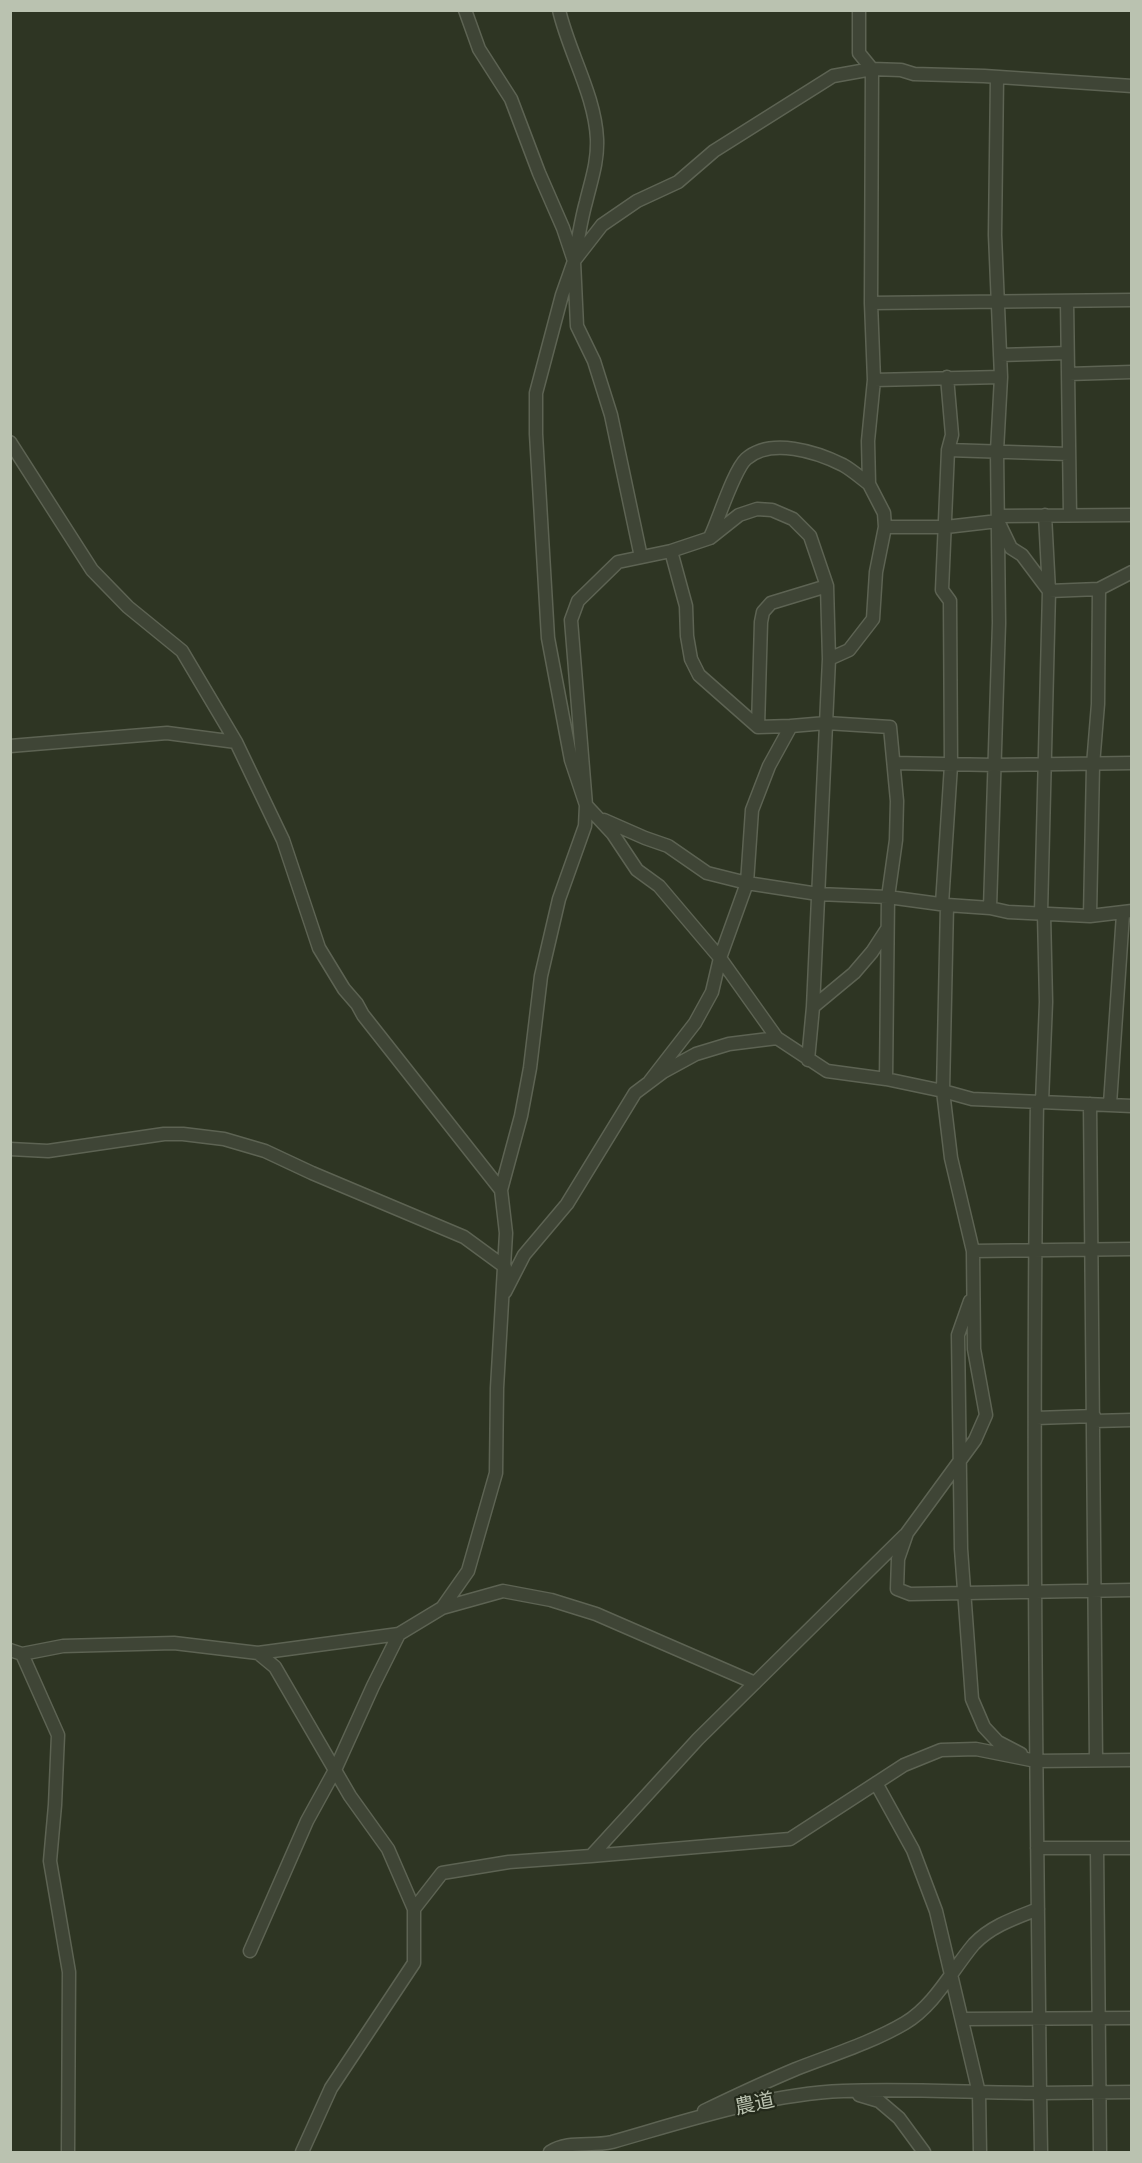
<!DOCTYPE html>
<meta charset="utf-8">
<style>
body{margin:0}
#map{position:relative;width:1142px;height:2163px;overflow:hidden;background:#2e3523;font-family:"DejaVu Sans",sans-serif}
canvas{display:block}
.frame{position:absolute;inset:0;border:12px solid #bac2b0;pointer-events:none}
</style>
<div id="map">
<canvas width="1142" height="2163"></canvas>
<div class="frame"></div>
</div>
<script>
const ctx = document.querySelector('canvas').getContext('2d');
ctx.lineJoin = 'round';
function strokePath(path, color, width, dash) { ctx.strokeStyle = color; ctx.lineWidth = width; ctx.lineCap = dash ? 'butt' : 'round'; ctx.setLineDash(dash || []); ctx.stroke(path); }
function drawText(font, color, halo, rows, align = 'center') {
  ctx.font = font + ' "DejaVu Sans","Noto Sans SC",sans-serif'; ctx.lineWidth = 4.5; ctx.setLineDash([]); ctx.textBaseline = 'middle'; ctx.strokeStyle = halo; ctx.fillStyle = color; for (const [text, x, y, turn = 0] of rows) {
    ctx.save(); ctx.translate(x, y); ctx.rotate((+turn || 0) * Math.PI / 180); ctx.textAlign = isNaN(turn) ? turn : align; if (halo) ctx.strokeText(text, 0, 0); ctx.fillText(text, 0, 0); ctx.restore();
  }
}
const minor = new Path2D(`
 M465 10 479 49 511 99 539 173 563 228 574 261 577 326 594 361 611 415 641 557
 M559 10C569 53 595 95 597 139 598 162 591 181 586 202 581 220 578 239 575 257
 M859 10V53L872 69 871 303 874 380
 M1132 86 984 76 914 74 901 70 872 69 833 76 714 151 678 182 637 201 602 225 574 261 562 295 536 393V434L548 638 571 760 586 805 613 834 637 870 659 886 720 958 777 1038 827 1071 886 1079 943 1091 972 1099 1132 1106
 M1067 301 1070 515
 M871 303 1132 300
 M1000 355 1067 353
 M1068 374 1132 372
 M10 442 92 570 128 607 182 651 236 742 283 840 319 948 344 989 357 1004 363 1015 501 1190 506 1233 497 1388 496 1473 468 1571 442 1608
 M948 450 1069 454
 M998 516 1132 515
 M885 527H946L998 521 1011 548 1022 555 1049 591 1099 589 1132 572
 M711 535C719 518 734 470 746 459 771 437 817 452 843 465 852 470 861 478 869 484
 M671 551 686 606 687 636 691 659 699 675 758 727 791 726
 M829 659 849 650 873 619 876 572 885 527 884 513 869 484 868 441 874 380 1001 377
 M758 727 761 622 763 612 771 603 827 586
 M10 746 167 733 236 742
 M894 763 994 765 1132 763
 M604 820 645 838 668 846 707 873 747 883 818 894 888 897 947 905 990 908 1008 912 1090 916 1132 911
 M942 904 951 765 950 601 942 590 948 450 952 435 947 377
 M947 905 943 1091 951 1158 973 1251 974 1349 986 1415 975 1440 907 1533 898 1559 897 1589 910 1594 1132 1590
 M990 908 999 623 997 451 1001 377 995 235 997 77
 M1041 913 1049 591 1045 515
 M1090 916 1093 765 1098 704 1099 589
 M813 1007 854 973 872 952 887 929
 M650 1081 695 1023 712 992 720 958 747 883 752 810 769 766 791 726 826 723 890 727 897 801 896 840 888 897 886 1079
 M1037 1102C1032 1433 1036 1763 1040 2093L1132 2092
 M1042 1102 1046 1002 1044 914
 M1090 1104 1096 1760
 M1110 1104 1123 914
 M10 1149 48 1151 164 1134H183L224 1139 265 1151 312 1173 464 1237 505 1267
 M501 1190 521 1116 530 1068 541 976 559 899 585 826 586 805 571 620 578 601 618 562 671 551 710 538 739 515 757 509 772 510 793 519 810 536 827 586 829 659 813 1007 808 1060
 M973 1251 1132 1249
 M505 1292 524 1255 567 1204 635 1093 663 1072 696 1054 729 1044 777 1038
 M970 1301 958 1335 961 1549 972 1699 984 1727 998 1742 1021 1754
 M1036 1418 1094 1416
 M1094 1421 1132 1420
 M10 1650 22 1654 63 1646 174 1643 258 1653 399 1634 442 1608 503 1591 551 1600 596 1614 755 1683
 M258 1653 275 1667 350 1796 388 1849 414 1909
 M22 1654 58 1735 55 1805 50 1861 69 1972 68 2152
 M876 1783 913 1850 936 1911 979 2093 980 2152
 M1037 1848H1132
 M1097 1848 1100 2152
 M591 1856 790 1839 904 1765 941 1750 976 1749 1036 1761 1132 1760
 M250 1951 307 1821 335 1770 373 1686 399 1634
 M963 2019 1132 2018
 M859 2095 879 2101 899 2118 924 2152
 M704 2111C735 2096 765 2082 796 2069 832 2055 873 2042 905 2023 935 2005 952 1970 974 1944 991 1926 1015 1918 1038 1909
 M302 2152 331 2088 414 1963V1909L442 1873 509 1862 591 1856 698 1739 905 1535
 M550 2152C568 2140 591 2147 612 2142 686 2121 766 2094 843 2091 908 2088 975 2093 1040 2093L1041 2152`);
strokePath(minor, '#5d6353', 15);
strokePath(minor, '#3f4536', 12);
drawText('20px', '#bac2b0', '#242a1b', [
 ["農道",755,2105,-12]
]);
</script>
